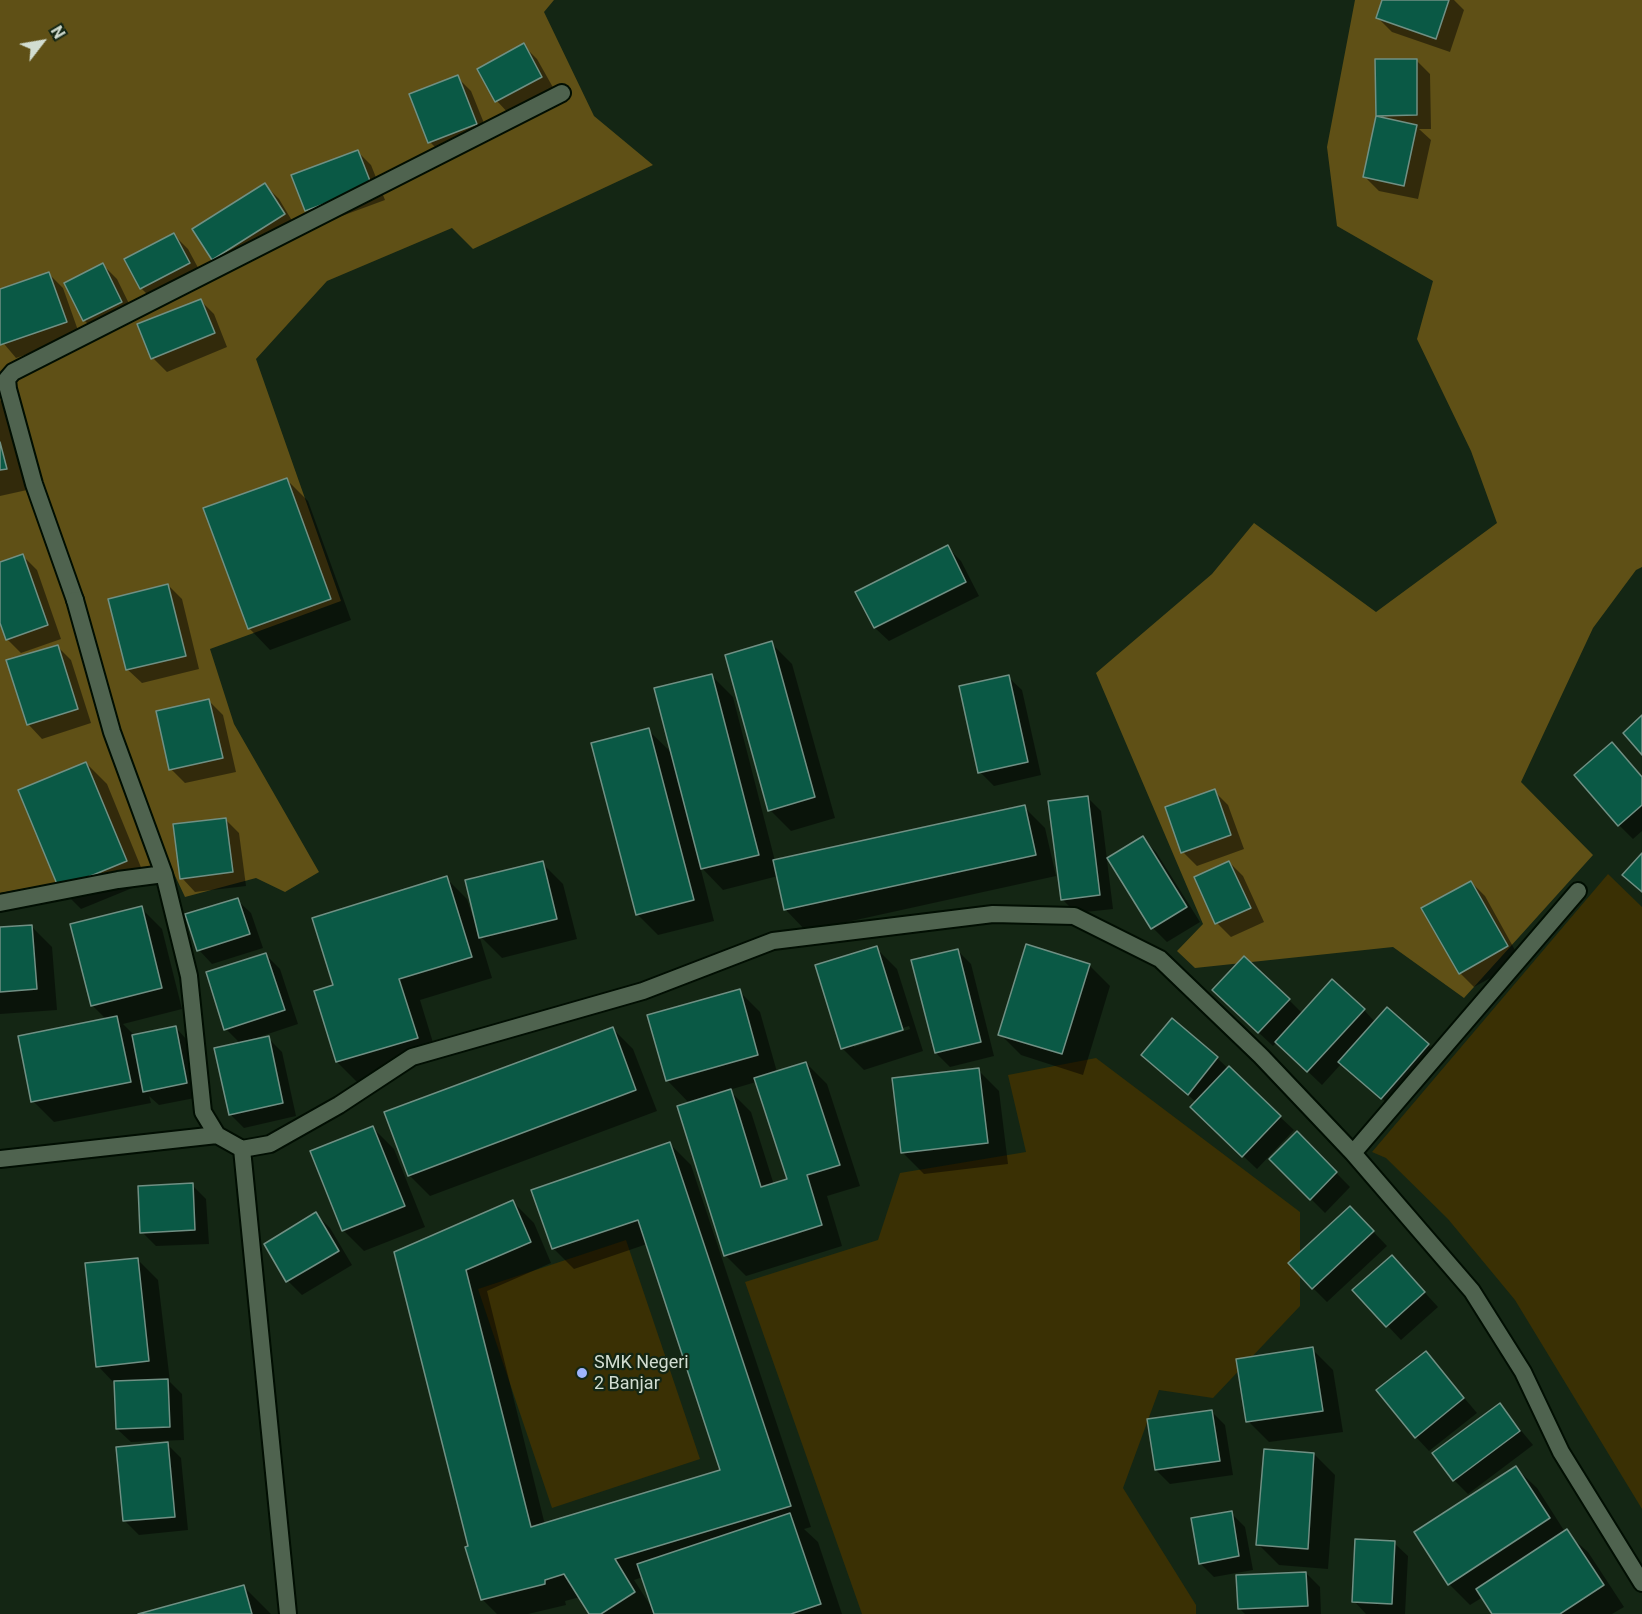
<!DOCTYPE html>
<style>
body{margin:0}
#map{position:relative;width:1642px;height:1614px;overflow:hidden;background:#142614;font-family:Roboto,sans-serif}
canvas{display:block}
.north{position:absolute;left:12px;top:12px;width:60px;height:60px;-webkit-text-stroke:4px #142614;paint-order:stroke;rotate:59deg;font-size:16px;font-weight:700;line-height:24px;text-align:center;color:#d2ddd1}
.north::after{content:'';display:block;margin:auto;width:21px;height:27px;background:#d2ddd1;clip-path:polygon(50% 0,100% 100%,50% 72%,0 100%)}
</style>
<div id="map">
<canvas width="1642" height="1614"></canvas>
<div class="north">N</div>
</div>
<script>
const ctx = document.querySelector('canvas').getContext('2d');
ctx.lineJoin = 'round';
function paint(path, color) { ctx.fillStyle = color; ctx.fill(path, 'evenodd'); }
function strokePath(path, color, width, dash) { ctx.strokeStyle = color; ctx.lineWidth = width; ctx.lineCap = dash ? 'butt' : 'round'; ctx.setLineDash(dash || []); ctx.stroke(path); }
function drawText(font, color, halo, rows, align = 'center') {
  ctx.font = font + ' Roboto,sans-serif'; ctx.lineWidth = 4.5; ctx.setLineDash([]); ctx.textBaseline = 'middle'; ctx.strokeStyle = halo; ctx.fillStyle = color; for (const [text, x, y, turn = 0] of rows) {
    ctx.save(); ctx.translate(x, y); ctx.rotate((+turn || 0) * Math.PI / 180); ctx.textAlign = isNaN(turn) ? turn : align; if (halo) ctx.strokeText(text, 0, 0); ctx.fillText(text, 0, 0); ctx.restore();
  }
}
paint(new Path2D(`
 M1608 874 1642 907V1509L1515 1300 1448 1219 1386 1158 1372 1152Z
 M1096 1058 1300 1212V1306L1213 1398 1159 1390 1123 1488 1196 1605V1614H862L745 1282 878 1240 900 1173 1026 1152 1008 1075Z
 M626 1240 700 1459 552 1508 478 1289Z`), '#3a3004');
paint(new Path2D(`
 M0 0H554L544 12 594 116 653 165 473 249 452 228 327 281 256 359 341 601 210 649 234 724 319 872 285 892 256 878 185 897 169 863 0 893Z
 M1355 0H1642V567L1636 570 1593 628 1521 782 1593 855 1464 998 1393 947 1195 968 1177 951 1203 924 1096 673 1212 574 1254 523 1376 612 1497 523 1471 451 1417 339 1433 281 1337 226 1327 147Z`), '#5f5016');
paint(new Path2D(`
 M1384 0H1454L1464 10 1450 52 1392 32 1378 18Z
 M523 45 537 59 555 91 510 115 497 101Z
 M1416 60 1430 74 1431 129H1419L1431 140 1418 199 1379 191 1365 177 1382 119 1378 115Z
 M457 77 471 91 490 138 444 156 430 142Z
 M357 151 371 165 385 200 320 224 307 210 293 175Z
 M265 185 279 199 297 229 227 273 213 259Z
 M174 235 188 249 203 277 155 302 141 288Z
 M103 265 117 279 135 316 98 334 84 320Z
 M49 274 63 288 80 336 16 358 0 339V291Z
 M200 300 214 314 227 347 167 372 153 358Z
 M0 400 5 405 27 490 0 496Z
 M287 480 308 501 351 620 270 650 249 628Z
 M947 547 961 561 979 596 889 641 875 628Z
 M23 556 37 570 61 639 21 653 7 639 0 618V564Z
 M168 585 182 599 199 669 142 683 128 670Z
 M771 643 792 664 835 818 791 831 770 810Z
 M57 646 71 660 91 723 42 739 29 725 8 661Z
 M712 676 733 697 775 861 1024 807 1045 828 1056 876 806 931 785 909 778 876 723 890 700 866 714 921 658 935 637 914 648 730 673 754Z
 M1008 677 1022 690 1041 775 994 786 980 772Z
 M209 701 223 715 236 772 185 783 171 769Z
 M86 763 107 784 147 882 81 909 60 888Z
 M1642 777V831L1633 839 1619 825Z
 M1214 791 1228 805 1244 849 1197 866 1183 852Z
 M1087 797 1101 811 1113 909 1076 913 1062 899Z
 M225 819 239 833 246 886 195 892 182 878Z
 M1142 838 1156 852 1200 922 1167 942 1153 928 1110 859Z
 M1229 862 1243 876 1264 922 1231 937 1217 923Z
 M542 863 563 884 577 939 502 958 479 935 492 978 420 1000 438 1059 358 1083 337 1062 335 986 446 878 467 899 473 917Z
 M1471 882 1485 896 1521 961 1474 987 1460 973Z
 M237 900 251 913 263 948 212 964 199 950Z
 M141 908 162 929 182 1009 123 1024 135 1036 176 1028 189 1042 200 1097 159 1105 149 1096 151 1103 54 1122 33 1101 107 1020 92 1005Z
 M31 926 52 947 57 1010 0 1014V928Z
 M876 948 897 969 923 1051 864 1070 843 1049 817 966ZM909 1026 910 1029 854 1047V1044Z
 M957 950 971 964 994 1056 950 1067 936 1053Z
 M266 955 280 969 298 1024 250 1040 251 1042 268 1038 282 1052 296 1116 244 1128 230 1114 241 1044 226 1029Z
 M1089 965 1110 986 1083 1075 1021 1055 1000 1034Z
 M739 991 760 1012 777 1072 806 1063 827 1084 860 1186 827 1196 842 1246 746 1276 725 1255 690 1104 667 1080ZM756 1082 789 1180 774 1185 751 1112 729 1090Z
 M1289 1000 1303 1014 1364 1010 1375 1022 1428 1045 1442 1059 1387 1103 1342 1063 1322 1085 1277 1042 1273 1046 1228 1004Z
 M1172 1021 1217 1058 1294 1130 1257 1169 1206 1121 1197 1103 1143 1055Z
 M612 1028 633 1049 657 1111 430 1196 409 1175Z
 M978 1070 999 1091 1008 1164 924 1174 903 1153Z
 M373 1128 394 1149 425 1227 364 1251 343 1230Z
 M1297 1133 1350 1187 1325 1213 1271 1159Z
 M670 1144 691 1165 811 1527 804 1529 818 1542 842 1614H591L580 1597 565 1601 566 1605 528 1614H497L482 1599 396 1253 513 1202 534 1223 551 1263 487 1291 545 1525 722 1471 647 1244 574 1269 553 1248ZM643 1577 654 1611 634 1580Z
 M192 1185 206 1199 209 1244 156 1246 142 1232Z
 M316 1214 330 1228 352 1265 302 1295 288 1281 266 1244Z
 M1364 1222 1387 1246 1327 1302 1313 1288Z
 M137 1259 158 1280 170 1382 182 1394 184 1440 131 1442 117 1429 115 1384 98 1366Z
 M1405 1271 1438 1307 1401 1340 1354 1290Z
 M1312 1349 1333 1370 1343 1432 1269 1442 1248 1421Z
 M1426 1353 1477 1413 1429 1451 1416 1437Z
 M1500 1405 1533 1445 1468 1494 1454 1480Z
 M1211 1411 1225 1425 1233 1475 1170 1484 1156 1470Z
 M167 1444 181 1458 188 1530 139 1535 125 1521Z
 M1314 1454 1335 1475 1328 1569 1279 1565 1258 1544Z
 M1516 1468 1537 1488 1565 1532 1588 1552 1624 1607 1612 1614H1494L1483 1597 1470 1605 1449 1584Z
 M1231 1513 1245 1527 1253 1570 1214 1577 1200 1563Z
 M1394 1543 1408 1556 1405 1614H1366L1354 1601Z
 M1306 1573 1320 1587 1321 1614H1245L1239 1608Z
 M244 1587 271 1614H144Z`), '#0007');
const building = new Path2D(`
 M1382 0H1449L1436 39 1376 18Z
 M524 43 542 77 495 102 477 69Z
 M1375 59H1417V115L1376 116Z
 M458 75 477 124 428 143 409 94Z
 M1376 116 1417 125 1404 186 1363 177Z
 M358 150 372 186 305 211 291 175Z
 M265 183 285 214 212 260 192 229Z
 M174 233 190 263 140 289 124 259Z
 M103 263 122 302 83 321 64 283Z
 M49 272 67 322 0 345V289Z
 M201 299 215 333 151 359 137 324Z
 M0 442 7 469 0 470Z
 M287 478 331 599 248 629 203 508Z
 M948 545 966 582 874 628 855 592Z
 M23 554 48 625 6 640 0 623V562Z
 M168 584 186 656 126 670 108 599Z
 M772 641 815 797 768 811 725 655Z
 M58 645 78 709 27 725 6 660Z
 M712 674 759 855 701 869 654 688Z
 M1009 675 1028 762 978 773 959 686Z
 M209 699 223 758 169 770 156 711Z
 M1642 715V755L1623 733Z
 M649 728 694 900 636 915 591 743Z
 M1612 742 1642 777V805L1618 826 1574 775Z
 M86 762 127 861 59 889 18 790Z
 M1215 789 1231 835 1181 853 1165 807Z
 M1088 796 1100 895 1061 900 1048 801Z
 M1025 805 1036 855 784 910 773 860Z
 M226 818 233 872 180 879 173 824Z
 M1143 836 1187 907 1151 929 1107 858Z
 M1642 853V892L1622 875Z
 M543 861 557 919 479 938 465 880Z
 M1229 861 1251 908 1215 924 1194 877Z
 M447 876 472 957 399 979 418 1038 336 1062 314 991 333 985 312 918Z
 M1471 881 1508 946 1459 974 1421 908Z
 M238 898 250 934 197 951 185 914Z
 M142 906 162 988 91 1006 70 924Z
 M32 925 37 989 0 992V927Z
 M1026 944 1090 964 1062 1054 998 1035Z
 M877 946 903 1030 841 1049 815 965Z
 M958 949 981 1042 935 1053 911 960Z
 M266 953 285 1010 224 1030 206 972Z
 M1244 956 1290 999 1258 1033 1212 990Z
 M1332 979 1365 1009 1307 1072 1275 1042Z
 M740 989 758 1055 666 1081 647 1015Z
 M1387 1007 1429 1044 1381 1099 1338 1062Z
 M117 1016 131 1082 31 1102 18 1036Z
 M1172 1018 1218 1057 1188 1095 1141 1055Z
 M176 1026 187 1083 143 1092 132 1035Z
 M613 1027 636 1090 408 1176 384 1112Z
 M269 1036 283 1103 229 1115 214 1048Z
 M806 1062 840 1165 807 1175 822 1225 724 1256 677 1106 731 1089 761 1187 787 1179 754 1078Z
 M1229 1066 1281 1116 1242 1157 1190 1107Z
 M979 1068 988 1143 901 1153 892 1078Z
 M373 1126 405 1206 342 1231 310 1151Z
 M1297 1131 1337 1172 1310 1200 1269 1159Z
 M670 1142 791 1506 615 1559 635 1592 601 1614H589L564 1574 545 1580V1584L481 1600 465 1547 468 1546 394 1252 513 1200 531 1242 466 1270 531 1527 720 1470 638 1220 552 1249 531 1190Z
 M193 1183 195 1230 140 1233 138 1186Z
 M1350 1206 1374 1231 1312 1289 1288 1263Z
 M316 1212 339 1251 286 1282 264 1244Z
 M1392 1255 1425 1292 1386 1327 1352 1290Z
 M138 1258 149 1361 96 1367 85 1263Z
 M1313 1347 1323 1411 1246 1422 1236 1359Z
 M1426 1351 1464 1398 1415 1438 1376 1390Z
 M168 1379 170 1427 116 1429 114 1381Z
 M1500 1403 1520 1431 1453 1481 1432 1453Z
 M1212 1410 1220 1461 1155 1470 1147 1419Z
 M168 1442 175 1517 123 1521 116 1447Z
 M1264 1449 1314 1453 1308 1549 1256 1545Z
 M1516 1466 1550 1518 1448 1585 1414 1532Z
 M1232 1511 1239 1556 1199 1564 1191 1518Z
 M790 1513 821 1604 791 1614H654L637 1564Z
 M1567 1529 1604 1585 1560 1614H1492L1476 1589Z
 M1355 1539 1395 1541 1392 1604 1352 1602Z
 M1306 1572 1308 1606 1238 1609 1236 1575Z
 M244 1585 252 1614H138Z`);
paint(building, '#0a5945');
strokePath(building, '#709084', 1.5);
const service = new Path2D(`
 M75 600 34 484 8 389 7 379 13 372 562 93`);
const minor = new Path2D(`
 M75 600 112 732 164 874 189 976 203 1112 217 1135 242 1149 270 1144 339 1105 412 1057 643 991 773 941 993 914 1074 916 1160 959 1261 1056 1353 1153 1472 1291 1523 1372 1561 1452 1642 1583
 M0 903 118 880 164 874
 M242 1149 288 1614
 M1353 1153 1578 891
 M0 1159 217 1135`);
strokePath(service, '#010e02', 20);
strokePath(minor, '#010e02', 20);
strokePath(service, '#4f634f', 16);
strokePath(minor, '#4f634f', 16);
for (const [x, y, r, color] of [
 [582,1373,6,"#9eb4fd"]
]) { const dot = new Path2D(); dot.arc(x, y, r, 0, 2 * Math.PI); ctx.fillStyle = color; ctx.fill(dot); strokePath(dot, '#142614', 2); }
drawText('18px', '#d2ddd1', '#142614', [
 ["SMK Negeri",594,1363],
 ["2 Banjar",594,1384]
], 'left');
</script>
